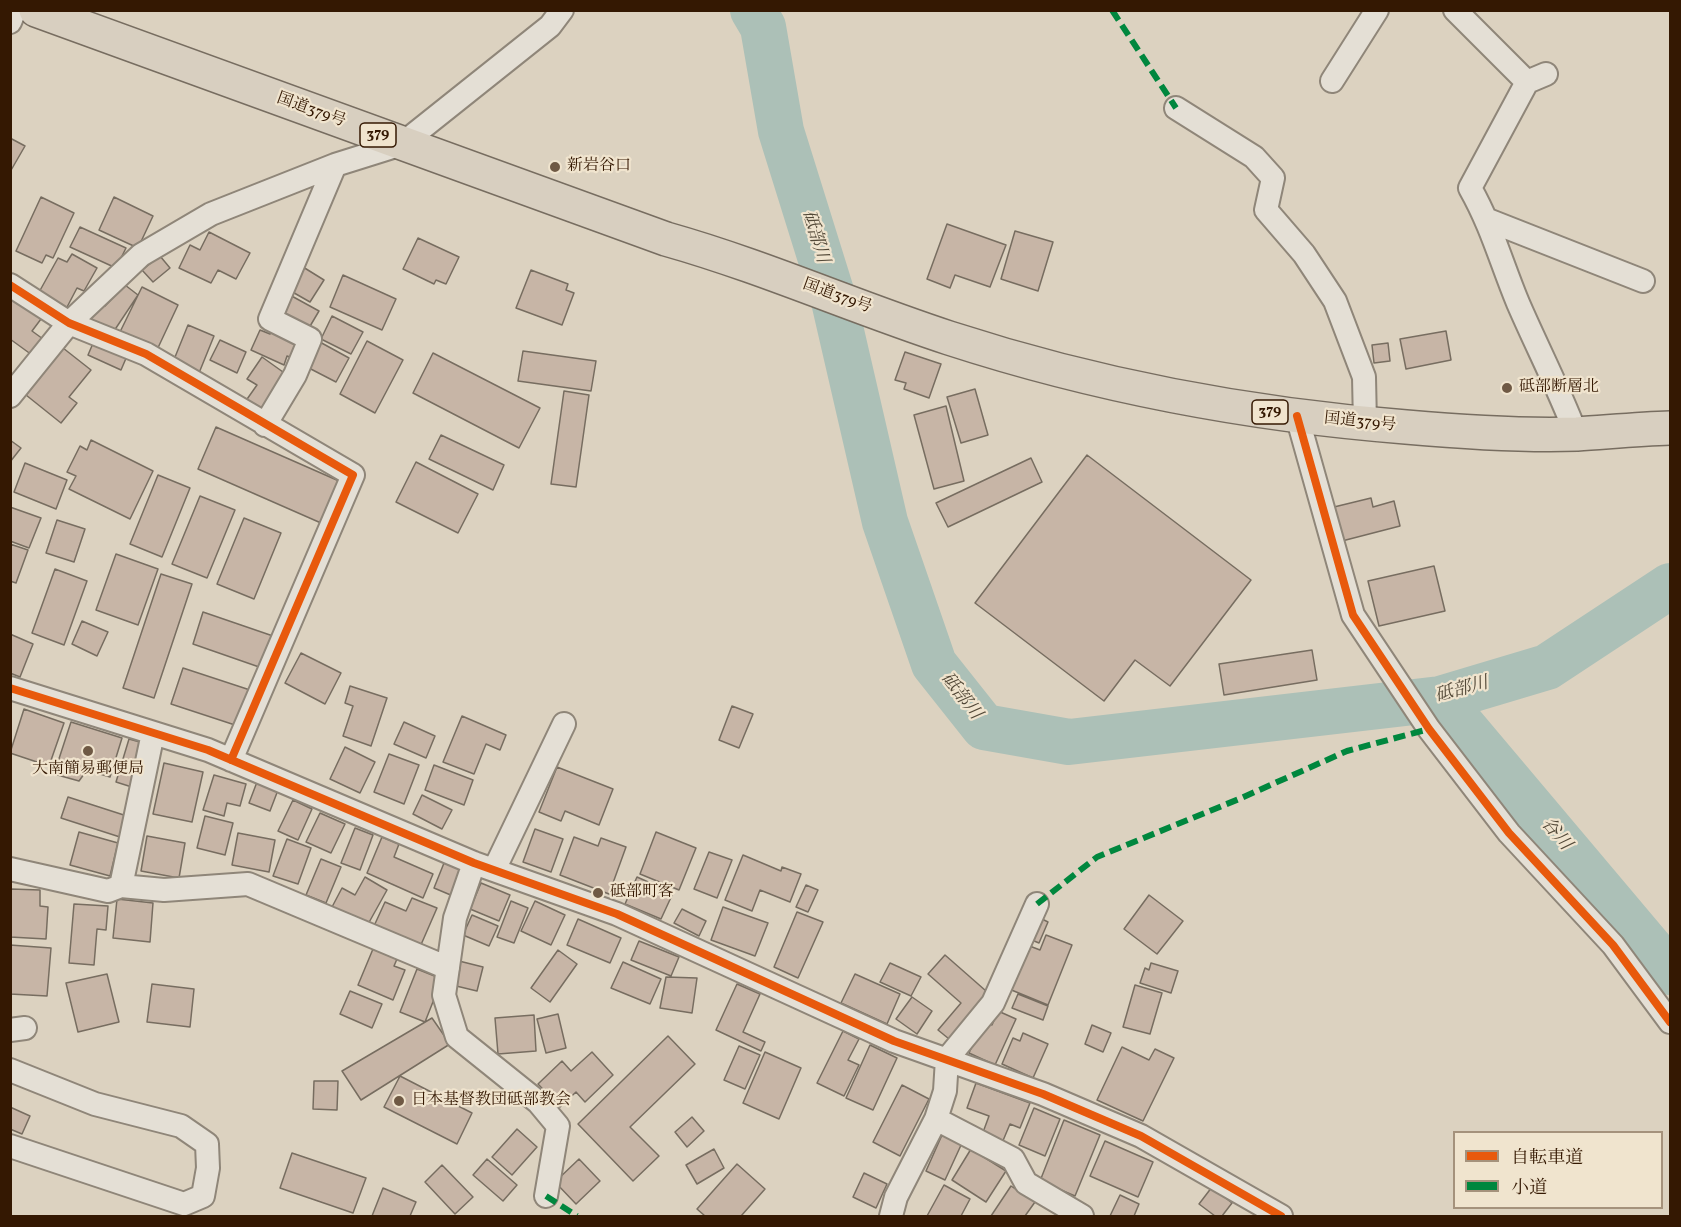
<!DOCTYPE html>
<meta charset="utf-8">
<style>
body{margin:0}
#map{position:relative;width:1681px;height:1227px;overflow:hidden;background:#dcd2c0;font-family:Vollkorn,"Noto Serif JP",serif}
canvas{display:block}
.frame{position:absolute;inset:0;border:12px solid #341802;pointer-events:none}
.legend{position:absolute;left:1453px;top:1131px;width:210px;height:78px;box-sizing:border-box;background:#f0e4ce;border:2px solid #a5927c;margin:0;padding:8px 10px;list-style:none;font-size:18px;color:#341802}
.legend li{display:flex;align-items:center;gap:12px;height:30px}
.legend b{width:30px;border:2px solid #a5927c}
</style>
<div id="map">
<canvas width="1681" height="1227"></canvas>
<div class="frame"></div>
<ul class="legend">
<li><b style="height:8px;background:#e8590c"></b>自転車道</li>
<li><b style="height:8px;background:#00873e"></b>小道</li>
</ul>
</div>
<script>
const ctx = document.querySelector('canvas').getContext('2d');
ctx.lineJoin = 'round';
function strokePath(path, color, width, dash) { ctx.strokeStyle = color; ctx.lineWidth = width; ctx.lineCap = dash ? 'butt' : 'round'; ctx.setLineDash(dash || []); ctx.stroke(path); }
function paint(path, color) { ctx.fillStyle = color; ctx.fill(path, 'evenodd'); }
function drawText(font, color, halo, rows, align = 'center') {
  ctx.font = font + ' Vollkorn,"Noto Serif JP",serif'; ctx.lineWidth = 4.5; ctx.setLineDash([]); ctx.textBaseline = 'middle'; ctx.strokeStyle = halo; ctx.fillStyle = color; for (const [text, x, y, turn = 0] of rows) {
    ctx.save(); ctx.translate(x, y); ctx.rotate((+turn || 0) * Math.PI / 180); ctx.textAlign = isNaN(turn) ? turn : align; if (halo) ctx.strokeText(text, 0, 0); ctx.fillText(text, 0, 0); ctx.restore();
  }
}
strokePath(new Path2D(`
 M753 10 763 27 781 131 834 301 885 522 934 664 984 727 1069 742 1440 699 1547 667 1670 586
 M1440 699 1670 972`), '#acc0b7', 46);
const building = new Path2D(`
 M10 138 25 146 10 172Z
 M41 197 74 213 53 258 46 255 42 263 16 251Z
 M114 197 153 216 138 248 99 230Z
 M947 224 1006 245 990 287 955 275 950 288 927 279Z
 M80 227 126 248 116 268 70 247Z
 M1015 231 1053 242 1038 291 1001 279Z
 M209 232 250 253 236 279 218 270 211 283 179 268 190 245 200 250Z
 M418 238 459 257 446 284 436 280 434 284 403 269Z
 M72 254 97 268 84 291 77 288 66 309 38 294 58 258 67 262Z
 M160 256 170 268 153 282 142 270Z
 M303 267 324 280 310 302 289 290Z
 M531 270 568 284 566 290 574 293 562 325 516 308Z
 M343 275 396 299 382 330 330 307Z
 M125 285 138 295 112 334 91 319 101 304 105 306Z
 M142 287 178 305 156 352 119 334Z
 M288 294 319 311 306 333 276 316Z
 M10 296 41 319 32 331 43 339 32 355 10 339Z
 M332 316 363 332 351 354 321 339Z
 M188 325 214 336 199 373 173 362Z
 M274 328 303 341 295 359 287 356 284 365 251 350 260 330 270 334Z
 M1446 331 1451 360 1406 369 1400 339Z
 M220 340 246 352 237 373 210 360Z
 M94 341 127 356 121 370 88 355Z
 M318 341 349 358 336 382 305 366Z
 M367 341 403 360 375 413 340 394Z
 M1388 343 1390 361 1374 363 1372 345Z
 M63 348 91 370 69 397 77 403 61 423 26 395Z
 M523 351 596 361 591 391 518 381Z
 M905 352 941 364 929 398 904 389 906 383 895 380Z
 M433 353 540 408 519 448 413 393Z
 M262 357 290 377 263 415 245 402 257 385 247 379Z
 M975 389 988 435 961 443 947 397Z
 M564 391 589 395 576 487 551 484Z
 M946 406 964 481 934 489 914 415Z
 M216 427 339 481 321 523 198 469Z
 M441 435 504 465 493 490 429 459Z
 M10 440 21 448 10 462Z
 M91 440 153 471 130 519 69 489 76 476 67 472 80 446 87 450Z
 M1087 455 1251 580 1170 686 1135 660 1104 701 975 603Z
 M1031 458 1042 482 948 527 936 503Z
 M416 462 478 494 458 533 396 502Z
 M25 463 67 480 56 509 14 492Z
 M158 475 190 488 162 557 130 544Z
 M200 496 235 510 207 578 172 564Z
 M1371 498 1373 507 1394 501 1400 526 1342 541 1334 507Z
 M10 507 41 518 29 548 10 541Z
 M244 518 281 533 254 599 217 584Z
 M57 520 85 529 74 562 46 553Z
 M10 544 28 550 16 583 10 581Z
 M116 554 158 569 138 625 96 610Z
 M1434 566 1445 611 1379 626 1368 581Z
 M55 569 87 581 64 645 32 633Z
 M161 574 192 584 154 698 123 688Z
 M203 612 273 636 262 668 193 644Z
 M82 621 108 632 97 656 72 644Z
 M10 634 33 644 20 677 10 673Z
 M1312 650 1317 680 1224 695 1219 664Z
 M301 653 341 673 325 704 285 683Z
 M183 668 250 690 238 726 171 704Z
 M350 686 387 698 371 746 343 736 353 706 345 703Z
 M732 706 753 714 739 748 719 740Z
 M24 709 64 723 49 766 10 753Z
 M462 716 506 735 500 750 486 744 474 774 443 762Z
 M71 722 122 738 110 777 87 770 79 781 54 774Z
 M404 722 435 736 426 758 394 744Z
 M129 739 147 744 135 788 116 782Z
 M345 747 375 762 360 793 330 779Z
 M389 754 419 765 404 804 374 792Z
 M164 763 203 772 192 822 153 814Z
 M434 765 473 780 464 805 425 790Z
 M557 767 613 789 599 825 565 811 561 821 539 812Z
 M214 775 246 784 240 806 227 803 224 816 203 810Z
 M257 782 278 790 270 811 249 803Z
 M422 795 452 810 442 829 413 814Z
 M68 797 130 817 123 838 61 818Z
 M293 800 312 809 298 840 278 831Z
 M320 813 345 824 331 853 306 842Z
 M205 816 233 823 225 855 197 848Z
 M355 828 373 835 360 870 341 863Z
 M535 829 563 839 551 872 523 862Z
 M79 832 118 843 110 876 70 865Z
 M656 832 696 848 679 890 640 874Z
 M238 833 275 840 269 872 232 865Z
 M147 836 185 843 179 878 141 871Z
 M382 837 399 844 394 857 433 874 423 898 367 873Z
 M574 837 598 846 601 838 626 847 609 894 560 875Z
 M287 839 311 848 298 884 273 876Z
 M709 852 732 860 717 898 694 889Z
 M743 855 781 871 782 867 801 874 790 902 760 890 752 911 725 900Z
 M321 859 341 867 326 903 306 895Z
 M444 863 464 871 453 896 434 888Z
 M365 877 387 890 367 926 332 907 342 888 355 895Z
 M637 877 673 893 661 919 625 904Z
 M481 883 510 895 499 921 470 909Z
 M806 885 818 890 808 912 796 907Z
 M11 889 40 890V906L48 907 46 939 10 937Z
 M1149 895 1183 921 1157 954 1124 929Z
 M412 898 437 908 420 947 374 926 385 902 406 911Z
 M117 899 153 903 150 942 113 938Z
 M511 901 528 908 514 943 497 937Z
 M535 901 565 915 551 945 521 931Z
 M74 904 108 906 106 930 97 929 94 965 69 963Z
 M723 907 768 923 755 956 711 940Z
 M682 909 706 921 699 936 674 923Z
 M797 912 823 922 798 978 774 967Z
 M472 915 498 926 489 946 463 935Z
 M1036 916 1048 922 1039 943 1027 938Z
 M578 919 621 938 610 963 567 945Z
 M1046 935 1072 945 1048 1005 1009 989 1027 945 1040 950Z
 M639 941 679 957 671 976 631 960Z
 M10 945 51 948 47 996 10 994Z
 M373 949 397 959 394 966 405 970 393 1000 358 985Z
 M558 950 577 964 550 1002 531 988Z
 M945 955 994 998 954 1043 938 1030 961 1003 928 974Z
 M459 961 483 967 477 991 452 985Z
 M623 962 661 979 650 1004 611 988Z
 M890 963 921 977 911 996 880 982Z
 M1151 963 1178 971 1171 993 1140 983 1145 968 1149 970Z
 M417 969 442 979 425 1022 400 1012Z
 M107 974 119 1022 78 1032 66 983Z
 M855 974 900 994 887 1024 841 1003Z
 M666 977 697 978 692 1013 660 1008Z
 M152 984 194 989 190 1027 147 1022Z
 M737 984 760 994 743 1032 765 1042 761 1051 716 1030Z
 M1135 985 1162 993 1150 1034 1123 1027Z
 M350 991 382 1004 372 1028 340 1014Z
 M1018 994 1048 1006 1043 1020 1012 1008Z
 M912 997 932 1011 917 1034 896 1019Z
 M998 1011 1016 1019 995 1065 969 1053 983 1021 992 1025Z
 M558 1014 566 1048 546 1053 537 1019Z
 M534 1015 536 1051 498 1054 495 1018Z
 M432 1018 450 1044 361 1100 342 1071Z
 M1092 1025 1111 1033 1103 1052 1085 1044Z
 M843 1031 859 1039 848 1060 859 1065 844 1096 817 1083Z
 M1023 1033 1048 1044 1033 1078 1002 1064 1013 1038 1020 1041Z
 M668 1036 695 1064 630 1127 659 1156 633 1181 578 1124Z
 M870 1045 897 1058 873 1110 846 1098Z
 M739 1046 760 1055 745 1089 724 1080Z
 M1122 1047 1149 1060 1155 1049 1174 1058 1143 1121 1097 1100Z
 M592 1052 613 1075 585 1102 576 1092 560 1107 538 1084 562 1061 571 1071Z
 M765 1052 801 1068 779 1119 743 1103Z
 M400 1076 472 1113 457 1144 384 1107Z
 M314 1081H338L337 1110 313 1109Z
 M976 1083 1030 1103 1020 1128 1010 1124 1002 1143 982 1135 989 1116 967 1108Z
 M902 1085 929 1099 900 1156 873 1142Z
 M10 1107 30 1116 22 1134 10 1129Z
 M1034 1108 1060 1119 1045 1156 1019 1145Z
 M692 1117 704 1131 687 1147 675 1132Z
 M1064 1120 1100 1135 1075 1196 1040 1181Z
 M517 1129 537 1147 512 1175 492 1157Z
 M942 1135 962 1143 945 1180 926 1171Z
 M1105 1141 1153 1162 1138 1197 1090 1176Z
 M714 1149 724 1168 697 1184 686 1165Z
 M971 1149 1006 1171 986 1202 952 1180Z
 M292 1153 366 1178 353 1213 280 1188Z
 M487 1159 517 1185 503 1201 473 1175Z
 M579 1159 600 1181 576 1204 555 1182Z
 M737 1164 765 1189 741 1216H705L697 1209Z
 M442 1165 473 1197 455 1214 425 1182Z
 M864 1173 887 1184 876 1208 853 1197Z
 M944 1185 970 1199 961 1216H927Z
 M1011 1186 1035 1202 1025 1216H991Z
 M1212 1187 1232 1203 1222 1216H1215L1199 1204Z
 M383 1188 416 1202 410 1216H372Z
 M1120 1195 1139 1204 1134 1216H1110Z`);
paint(building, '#c7b5a6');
strokePath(building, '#776d60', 1.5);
const minor = new Path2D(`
 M1455 10 1527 82
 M10 22 15 10
 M1546 74 1527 82 1470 188C1492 227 1501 262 1518 303 1537 347 1559 389 1576 434
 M1332 81 1377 10
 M1176 108 1254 157 1273 178 1266 210 1304 254 1335 301 1364 377 1365 424
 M1488 220 1643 281
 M10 285 69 323 146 354 353 475 231 760
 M10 396 69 323 141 255 211 214 335 165 402 144 550 26 562 10
 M1297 416 1353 615 1429 729 1509 833 1613 945 1670 1022
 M265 425 295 375 310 339 270 319 335 165
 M10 688 208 750 474 863 617 914 894 1041 1043 1094 1141 1136 1281 1216
 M474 863 455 918 444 995 457 1037 538 1102 558 1126 546 1196
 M10 869 108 891 121 886 164 890 248 884 448 968
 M494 870 564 724
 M121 886 153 733
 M10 1030 25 1028
 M10 1070 95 1104 181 1126 207 1144 208 1168 203 1196 184 1204 10 1146
 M936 1119 1013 1159 1026 1183 1082 1216
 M891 1216 896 1197 936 1119 945 1091 947 1059 993 1003 1037 904`);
const trunk = new Path2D(`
 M36 10 666 239C762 266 854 307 949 338 1097 386 1252 415 1406 427 1463 432 1521 436 1577 434 1608 432 1639 429 1670 428`);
strokePath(minor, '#8f8679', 26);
strokePath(trunk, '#776d60', 36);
strokePath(minor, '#e4dfd5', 22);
strokePath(trunk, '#d8cfc0', 33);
strokePath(new Path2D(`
 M1112 10 1176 108
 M1037 904 1097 857 1239 799 1347 751 1429 729
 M546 1196 577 1216`), '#00873e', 6, [12, 6]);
strokePath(new Path2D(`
 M10 285 69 323 146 354 353 475 231 760
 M1297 416 1353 615 1429 729 1509 833 1613 945 1670 1022
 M10 688 208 750 474 863 617 914 894 1041 1043 1094 1141 1136 1281 1216`), '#e8590c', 8);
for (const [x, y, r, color] of [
 [555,167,6,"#6f5944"],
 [1507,388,6,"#6f5944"],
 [88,751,6,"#6f5944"],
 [598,893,6,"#6f5944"],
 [399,1101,6,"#6f5944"]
]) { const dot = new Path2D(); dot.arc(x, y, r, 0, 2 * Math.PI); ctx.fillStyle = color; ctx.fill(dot); strokePath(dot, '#f0e4ce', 2); }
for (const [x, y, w] of [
 [378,135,36],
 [1270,412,36]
]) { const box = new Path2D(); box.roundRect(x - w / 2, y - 12, w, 24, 4.5); ctx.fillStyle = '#f0e4ce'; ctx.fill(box); strokePath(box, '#341802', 1.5); }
drawText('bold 15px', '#341802', null, [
 ["379",378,135],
 ["379",1270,412]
]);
drawText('16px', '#341802', '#f0e4ce', [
 ["国道379号",311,111,20],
 ["国道379号",837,297,20],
 ["国道379号",1360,423,6]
]);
drawText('16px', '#341802', '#f0e4ce', [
 ["新岩谷口",567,167],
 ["砥部断層北",1519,388],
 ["大南簡易郵便局",88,770,"center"],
 ["砥部町客",610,893],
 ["日本基督教団砥部教会",411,1101]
], 'left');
drawText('italic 18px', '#524837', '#f0e4ce', [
 ["砥部川",814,237,73],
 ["砥部川",1462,691,-15],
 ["砥部川",960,697,52],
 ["谷川",1555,835,50]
]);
</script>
